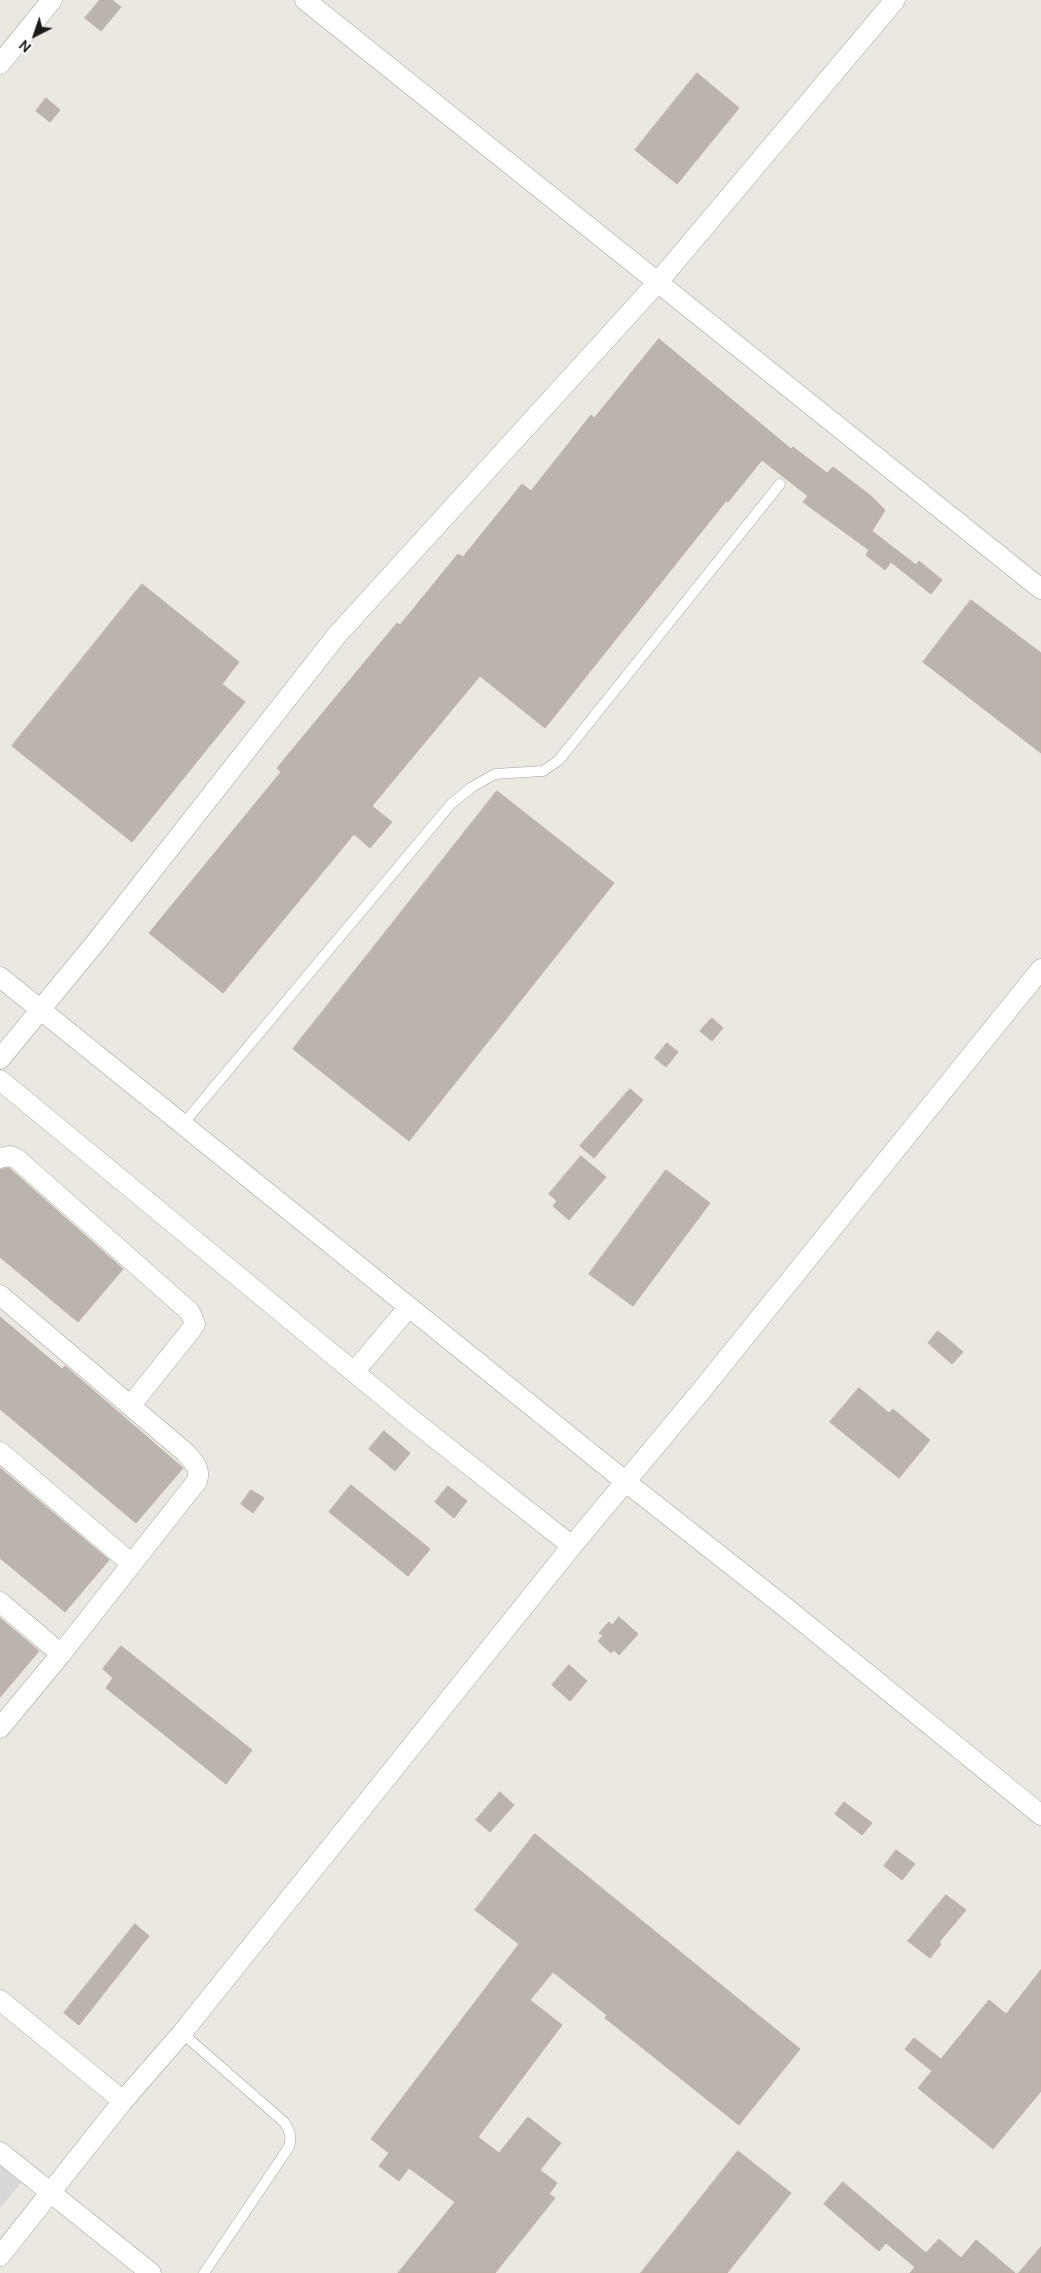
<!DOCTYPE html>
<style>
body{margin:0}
#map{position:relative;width:1041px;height:2273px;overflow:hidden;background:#ebe8e1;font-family:"DM Sans",sans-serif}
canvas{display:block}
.north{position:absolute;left:10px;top:10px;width:50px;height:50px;-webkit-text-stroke:4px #fff;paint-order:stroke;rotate:221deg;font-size:14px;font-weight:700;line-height:20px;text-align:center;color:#1b1b1b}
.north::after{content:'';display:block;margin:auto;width:18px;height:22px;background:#1b1b1b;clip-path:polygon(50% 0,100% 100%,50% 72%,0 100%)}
</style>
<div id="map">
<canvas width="1041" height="2273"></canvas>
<div class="north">N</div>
</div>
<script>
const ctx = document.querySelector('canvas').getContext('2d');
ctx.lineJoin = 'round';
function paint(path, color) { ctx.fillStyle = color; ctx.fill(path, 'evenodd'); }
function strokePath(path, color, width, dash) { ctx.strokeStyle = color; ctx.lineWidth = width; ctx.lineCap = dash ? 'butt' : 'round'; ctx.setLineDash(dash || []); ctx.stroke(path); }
paint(new Path2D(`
 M0 2166 21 2183 0 2208Z`), '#d9d8d8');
const building = new Path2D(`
 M100 0H112L121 7 101 31 85 18Z
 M697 73 739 108 677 184 635 150Z
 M46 98 60 110 50 122 36 111Z
 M659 339 791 449 793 447 827 473 833 467 871 496 885 510 872 531 916 565 919 561 942 580 931 594 891 562 885 570 866 555 869 550 803 502 808 496 762 460 728 502 726 501 545 728 480 676 372 806 392 822 370 848 354 834 223 993 149 933 281 772 277 768 397 623 400 625 458 554 463 557 522 484 531 491 591 415 594 418Z
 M142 584 239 662 222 684 245 702 132 842 12 746Z
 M971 600 1041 653V753L923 662Z
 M497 791 614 883 409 1141 293 1049Z
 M712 1018 723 1028 712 1041 700 1031Z
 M667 1043 678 1052 666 1067 655 1058Z
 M630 1089 643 1100 594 1158 580 1146Z
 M581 1156 606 1177 569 1220 553 1206 557 1201 549 1194Z
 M9 1168 123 1269 78 1322 0 1257V1170Z
 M666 1170 710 1203 633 1306 589 1274Z
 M0 1317 62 1369 65 1366 183 1468 136 1523 0 1409Z
 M938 1331 963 1352 952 1364 928 1343Z
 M859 1388 889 1413 893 1409 930 1440 899 1478 830 1422Z
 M384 1431 410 1453 395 1471 369 1449Z
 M0 1468 109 1560 65 1612 0 1558Z
 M351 1485 430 1549 408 1576 329 1512Z
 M448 1486 467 1501 454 1518 435 1502Z
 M251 1490 264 1498 253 1513 241 1504Z
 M619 1617 638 1634 619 1655 614 1650 611 1653 598 1641 603 1636 599 1633 609 1622 612 1625Z
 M0 1618 39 1651 0 1697Z
 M121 1646 252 1750 226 1784 106 1688 113 1678 103 1669Z
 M569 1665 587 1681 570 1701 552 1685Z
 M500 1792 514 1805 490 1832 476 1820Z
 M844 1802 872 1823 862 1835 835 1814Z
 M535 1834 800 2049 739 2125 605 2018 607 2015 553 1972 530 2000 562 2025 478 2137 499 2153 528 2117 561 2143 540 2170 557 2183 549 2194 555 2198 495 2273H398L455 2202 409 2168 399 2181 379 2166 389 2153 371 2139 519 1944 475 1910Z
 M896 1850 915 1864 902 1880 884 1866Z
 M946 1895 966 1910 939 1942 941 1944 930 1958 908 1941Z
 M135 1924 149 1936 79 2025 64 2013Z
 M1041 1970V2091L993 2149 918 2088 932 2071 905 2049 914 2038 941 2059 989 2000 1006 2014Z
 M738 2151 791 2193 727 2273H641Z
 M843 2182 926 2253 939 2239 961 2258 976 2240 1015 2273H910L915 2267 886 2243 879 2251 824 2204Z
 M1041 2247V2273H1019Z`);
paint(building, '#bbb4ae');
strokePath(building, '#bbafa5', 1);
const lane = new Path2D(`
 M184 1123 451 804 472 787 495 774 543 771 559 760 780 484
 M182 2033 284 2122C290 2131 292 2136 289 2147L204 2273`);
const street = new Path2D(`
 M305 0 1041 589
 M0 64 52 0
 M0 977 626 1482 785 1607 1041 1815
 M0 1059 96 942 337 635 658 282 895 0
 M0 1080 411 1419 572 1546
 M0 1158 10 1156 17 1159 190 1312 195 1324 191 1330 131 1405
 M0 1295 186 1453C194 1463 201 1468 197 1481L61 1654 0 1728
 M354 1372 409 1307
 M0 1452 132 1564
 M0 1602 61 1654
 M0 2000 123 2101
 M0 2152 151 2273
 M0 2256 123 2101 182 2033 572 1546 701 1391 1041 969`);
strokePath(lane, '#a2a2a2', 11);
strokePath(street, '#a2a2a2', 21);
strokePath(lane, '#fff', 10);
strokePath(street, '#fff', 20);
</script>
